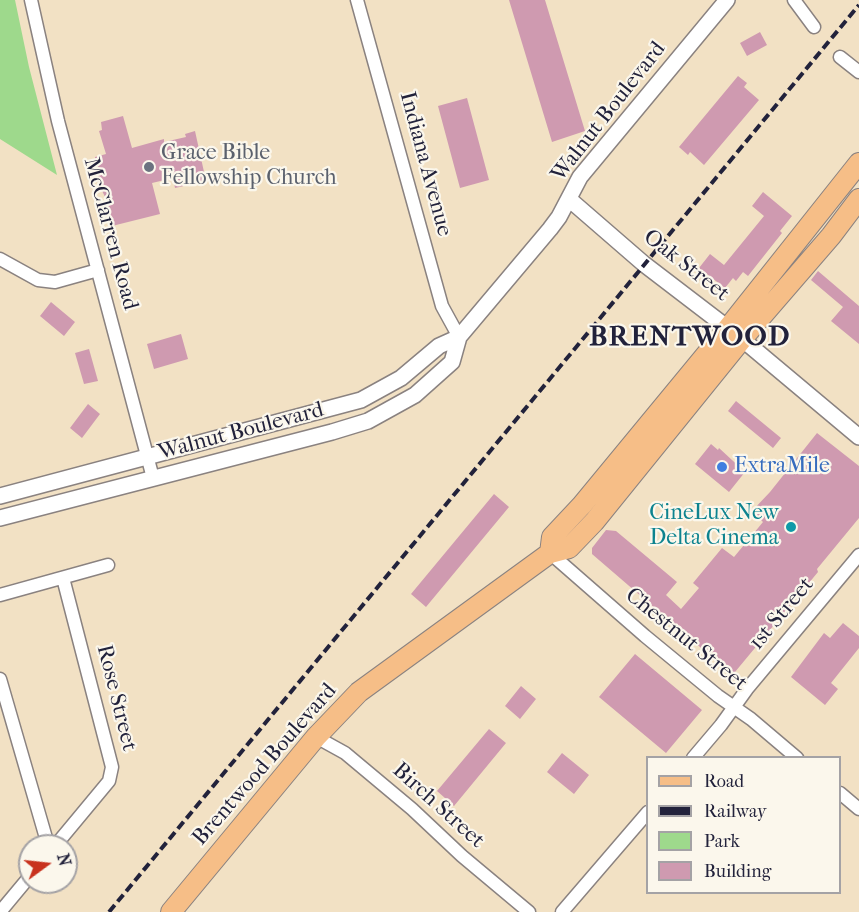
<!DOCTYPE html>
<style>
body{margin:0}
#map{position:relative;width:859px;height:912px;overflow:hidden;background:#f2e1c4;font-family:"IM FELL French Canon",serif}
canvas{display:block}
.legend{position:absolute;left:646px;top:756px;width:195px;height:138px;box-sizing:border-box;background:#fbf7ec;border:2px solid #a4a2a5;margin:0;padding:8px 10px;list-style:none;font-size:18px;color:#22223b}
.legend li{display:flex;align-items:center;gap:12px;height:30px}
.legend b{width:30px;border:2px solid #a4a2a5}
.north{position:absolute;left:18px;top:834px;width:60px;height:60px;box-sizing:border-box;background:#fbf7ec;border:2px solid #a4a2a5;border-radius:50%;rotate:75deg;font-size:16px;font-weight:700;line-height:24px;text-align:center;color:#22223b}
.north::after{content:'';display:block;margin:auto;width:21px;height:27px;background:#c8321e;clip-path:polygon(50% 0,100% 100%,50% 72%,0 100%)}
</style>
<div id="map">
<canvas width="859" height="912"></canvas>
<ul class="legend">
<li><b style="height:8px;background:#f6be87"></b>Road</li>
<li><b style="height:8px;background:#22223b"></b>Railway</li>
<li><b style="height:16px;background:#9ed98c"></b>Park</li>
<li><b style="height:16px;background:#cf9ab0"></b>Building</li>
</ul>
<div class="north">N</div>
</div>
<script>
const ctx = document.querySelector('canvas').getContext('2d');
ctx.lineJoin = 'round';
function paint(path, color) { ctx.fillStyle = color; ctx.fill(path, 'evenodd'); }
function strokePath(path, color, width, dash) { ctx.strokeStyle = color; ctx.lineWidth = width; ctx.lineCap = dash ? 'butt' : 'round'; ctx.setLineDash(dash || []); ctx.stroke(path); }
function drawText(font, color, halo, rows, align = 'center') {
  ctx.font = font + ' "IM FELL French Canon",serif'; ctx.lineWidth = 4.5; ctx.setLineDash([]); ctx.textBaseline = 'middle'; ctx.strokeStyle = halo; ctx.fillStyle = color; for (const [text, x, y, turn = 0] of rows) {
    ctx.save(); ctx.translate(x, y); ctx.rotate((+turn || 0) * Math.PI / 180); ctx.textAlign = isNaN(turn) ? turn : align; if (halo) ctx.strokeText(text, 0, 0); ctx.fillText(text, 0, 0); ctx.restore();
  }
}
paint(new Path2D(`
 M0 0H15L29 67 57 175 0 139Z`), '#9ed98c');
paint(new Path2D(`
 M509 0H545L585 131 552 142Z
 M760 32 767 45 747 56 740 43Z
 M738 76 747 83 744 87 759 100 704 165 690 152 688 155 679 147Z
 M467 98 489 180 460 188 438 106Z
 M123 116 132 148 164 139V142L186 137 185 134 195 131 206 181 175 188 173 178 152 183 160 214 112 226 108 214 106 199 95 176V157L106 154 99 131 102 130 101 122Z
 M763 192 792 216 780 231 782 233 748 276 743 272 736 281 733 278 725 288 699 268 710 254 724 265 764 216 752 206Z
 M818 271 859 306V344L831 321 843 307 811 280Z
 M51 302 75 322 64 336 40 316Z
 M181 334 188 359 154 369 147 344Z
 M89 349 98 381 84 384 75 353Z
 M736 401 781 438 773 448 728 411Z
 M88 404 100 414 82 438 70 428Z
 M817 433 859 466V518L817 569 818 572 735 672H729L592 554V548L606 530 616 531 677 582 666 595 681 609 699 588 693 583 722 548 734 557 763 522 752 511 770 492Z
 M711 444 718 450 719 448 745 472 729 492 695 464Z
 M494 494 509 507 426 607 411 594Z
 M843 623 859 636V648L831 683 838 689 825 705 791 677 824 633 830 638Z
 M635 654 702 710 666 753 599 697Z
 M521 686 536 699 520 719 505 706Z
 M489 729 506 743 454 806 437 791Z
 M562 753 589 775 574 794 547 772Z`), '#cf9ab0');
const minor = new Path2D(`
 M31 0 58 121 153 478
 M357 0 442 306 459 337
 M794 0 814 27
 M840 57 859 72
 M0 259 38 280 55 282 98 270
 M550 553 645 636 718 696 751 719 797 758
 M0 595 108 565
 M0 679 46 838 53 846
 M316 737 345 753 412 809 462 856 529 912
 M693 758 721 725 747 689 859 555
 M840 793 859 809
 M55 846 109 781 112 767 63 578
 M0 912 30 876
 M562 912 648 812`);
const tertiary = new Path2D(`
 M569 199 644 264 742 339 859 437
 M0 496 361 400 401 378 439 346 459 337
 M0 518 332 432 368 421 415 395 452 362 459 337 550 229 559 217 580 177 727 0`);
const primary = new Path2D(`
 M550 553 552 537 582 505 728 328 859 163
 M171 912 316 737 359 692 550 553 569 548 594 522 742 339 831 236 859 199`);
strokePath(minor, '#8a8280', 15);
strokePath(tertiary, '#8a8280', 18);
strokePath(primary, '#8a8280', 22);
strokePath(minor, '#fff', 12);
strokePath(tertiary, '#fff', 15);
strokePath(primary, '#f6be87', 20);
strokePath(new Path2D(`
 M109 912 859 5`), '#22223b', 4, [9, 4.5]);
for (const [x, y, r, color] of [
 [149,167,6,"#6b7280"],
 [722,467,6,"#3f7fe0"],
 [791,527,6,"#0f9aa8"]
]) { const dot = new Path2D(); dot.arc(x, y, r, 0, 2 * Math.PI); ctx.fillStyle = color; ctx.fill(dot); strokePath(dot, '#fbf7ec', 2); }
drawText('22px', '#22223b', '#fbf7ec', [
 ["Walnut Boulevard",609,112,-52],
 ["Indiana Avenue",425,164,75],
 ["McClarren Road",110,234,75],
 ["Oak Street",686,266,38],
 ["Walnut Boulevard",241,432,-15],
 ["1st Street",782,614,-50],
 ["Chestnut Street",686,640,39],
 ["Rose Street",116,698,76],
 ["Brentwood Boulevard",265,765,-49],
 ["Birch Street",438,806,42]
]);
drawText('22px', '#5b616d', '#fbf7ec', [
 ["Grace Bible",161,154],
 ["Fellowship Church",161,179]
], 'left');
drawText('22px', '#366cbe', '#fbf7ec', [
 ["ExtraMile",734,467]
], 'left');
drawText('22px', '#0d838f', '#fbf7ec', [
 ["CineLux New",779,514],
 ["Delta Cinema",779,539]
], 'right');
ctx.letterSpacing = '1.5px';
drawText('bold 28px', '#22223b', '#fbf7ec', [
 ["BRENTWOOD",690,338]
]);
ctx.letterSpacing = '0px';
</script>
